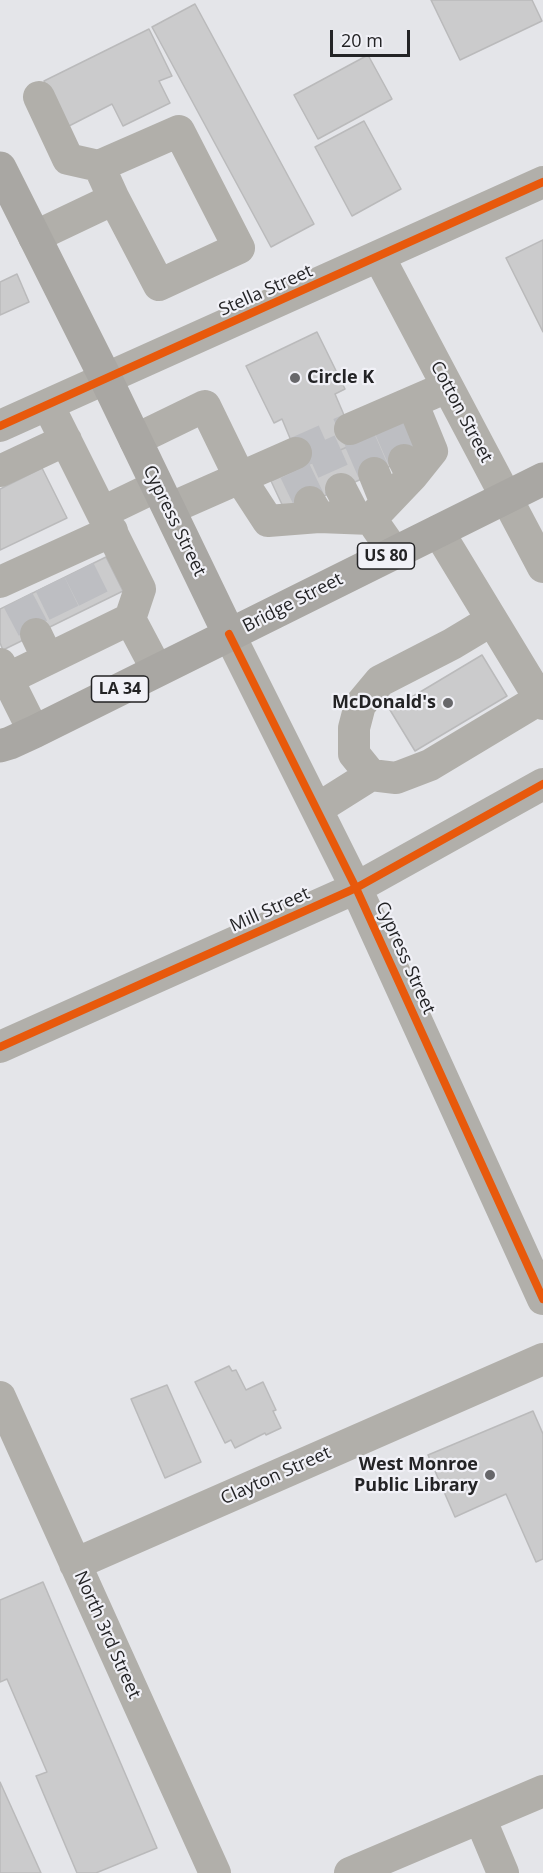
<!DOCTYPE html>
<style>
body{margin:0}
#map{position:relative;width:543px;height:1873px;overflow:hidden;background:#e4e5e9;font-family:"Open Sans",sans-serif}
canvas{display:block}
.scale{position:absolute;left:330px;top:30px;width:80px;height:27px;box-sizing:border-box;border:3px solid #232325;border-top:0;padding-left:8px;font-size:18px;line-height:21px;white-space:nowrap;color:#232325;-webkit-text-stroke:4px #f1f1f7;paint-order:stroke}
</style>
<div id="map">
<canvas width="543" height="1873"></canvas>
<div class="scale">20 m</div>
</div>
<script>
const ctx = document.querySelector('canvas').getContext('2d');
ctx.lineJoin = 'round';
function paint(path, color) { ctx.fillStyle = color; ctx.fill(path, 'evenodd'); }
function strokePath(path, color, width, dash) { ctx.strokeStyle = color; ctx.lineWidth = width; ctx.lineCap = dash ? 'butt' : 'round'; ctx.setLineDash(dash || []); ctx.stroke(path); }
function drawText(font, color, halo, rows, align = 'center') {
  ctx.font = font + ' "Open Sans",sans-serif'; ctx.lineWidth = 4.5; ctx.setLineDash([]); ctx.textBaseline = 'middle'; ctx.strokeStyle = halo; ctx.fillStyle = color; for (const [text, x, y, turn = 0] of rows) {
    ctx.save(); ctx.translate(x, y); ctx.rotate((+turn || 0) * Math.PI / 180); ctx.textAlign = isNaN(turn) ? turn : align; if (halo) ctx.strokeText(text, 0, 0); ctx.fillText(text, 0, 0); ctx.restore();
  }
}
const building = new Path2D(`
 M431 0H532L542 21 460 60Z
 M195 4 314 224 271 247 152 27Z
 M149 29 172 76 159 81 170 103 123 126 112 104 67 127 44 81Z
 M368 55 392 99 318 139 294 95Z
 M364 121 401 189 352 216 315 147Z
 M543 240V332L506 258Z
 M17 274 29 302 0 315V282Z
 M317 332 345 389 335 394 356 443 302 467 282 419 274 423 246 366Z
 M412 418 426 450 286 513 271 481Z
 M42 468 67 518 0 550V489Z
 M106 557 123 591 3 650 0 643V609Z
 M482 655 507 696 415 751 390 710Z
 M229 1366 232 1371 236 1370 246 1390 263 1382 276 1410 273 1411 281 1428 266 1435 265 1433 235 1448 231 1440 225 1443 195 1382Z
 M167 1385 201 1462 165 1478 131 1399Z
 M533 1411 543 1434V1559L536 1562 506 1494 455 1517 428 1455Z
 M43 1582 157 1848 96 1873H77L36 1776 47 1772 7 1679 0 1682V1600Z
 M0 1782 41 1873H0Z`);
paint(building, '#cbcbcc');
strokePath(building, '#bababb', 1.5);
strokePath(new Path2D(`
 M390 428 404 460
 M360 441 374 473
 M320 442 341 489
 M296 453 350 429
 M295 471 310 502
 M79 570 96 604
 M50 584 67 619
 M18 600 36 634`), '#bdbec2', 32, [32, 16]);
strokePath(new Path2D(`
 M39 97 68 159 99 166
 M34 237 114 199 159 285 239 248 179 131 99 166 114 199
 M379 257 543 567
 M48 405 140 589 130 619 157 670
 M0 426 543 182
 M350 429 447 387
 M135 440 205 406 240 478 268 521 319 517
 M0 471 66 440
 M374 473 386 503
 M412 476 432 451 412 402
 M341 489 356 518
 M310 502 319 517 371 519 394 552
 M169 509 296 453
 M103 512 157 486
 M371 519 412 476 404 460
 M438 531 492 620 452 644 380 681 360 705 354 728V754L371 775 396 778 430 765 540 699
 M0 582 112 531
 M492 620 543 704
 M36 634 48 659
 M229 634 356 888 543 1299
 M0 664 34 732
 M7 679 130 619
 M317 809 371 775
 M0 1047 356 888 543 784
 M0 1397 215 1873
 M75 1564 543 1359
 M480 1818 503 1873
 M350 1873 543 1791`), '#b1afaa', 32);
strokePath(new Path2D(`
 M0 168 106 379 229 634
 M0 746 10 743 34 732 543 479`), '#a9a7a3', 33);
strokePath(new Path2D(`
 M0 426 543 182
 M229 634 356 888 543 1299
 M0 1047 356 888 543 784`), '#e8590c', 8);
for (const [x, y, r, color] of [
 [295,378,6,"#67676a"],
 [448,703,6,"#67676a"],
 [490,1475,6,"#67676a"]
]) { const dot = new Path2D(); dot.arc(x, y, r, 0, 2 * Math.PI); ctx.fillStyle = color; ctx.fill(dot); strokePath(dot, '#f1f1f7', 2); }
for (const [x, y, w] of [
 [386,556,57],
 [120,689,57]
]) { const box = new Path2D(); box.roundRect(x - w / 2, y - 13, w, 26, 4.5); ctx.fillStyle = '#f1f1f7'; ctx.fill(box); strokePath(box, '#232325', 1.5); }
drawText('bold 16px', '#232325', null, [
 ["US 80",386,556],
 ["LA 34",120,689]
]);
drawText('18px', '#232325', '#f1f1f7', [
 ["Stella Street",266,291,-24],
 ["Cotton Street",461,412,62],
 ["Cypress Street",174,521,64],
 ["Bridge Street",293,603,-27],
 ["Mill Street",270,910,-24],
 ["Cypress Street",405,958,66],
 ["Clayton Street",276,1476,-24],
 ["North 3rd Street",107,1635,66]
]);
drawText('bold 18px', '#232325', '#f1f1f7', [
 ["Circle K",307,378,"left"],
 ["McDonald's",436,703],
 ["West Monroe",478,1465],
 ["Public Library",478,1486]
], 'right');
</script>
